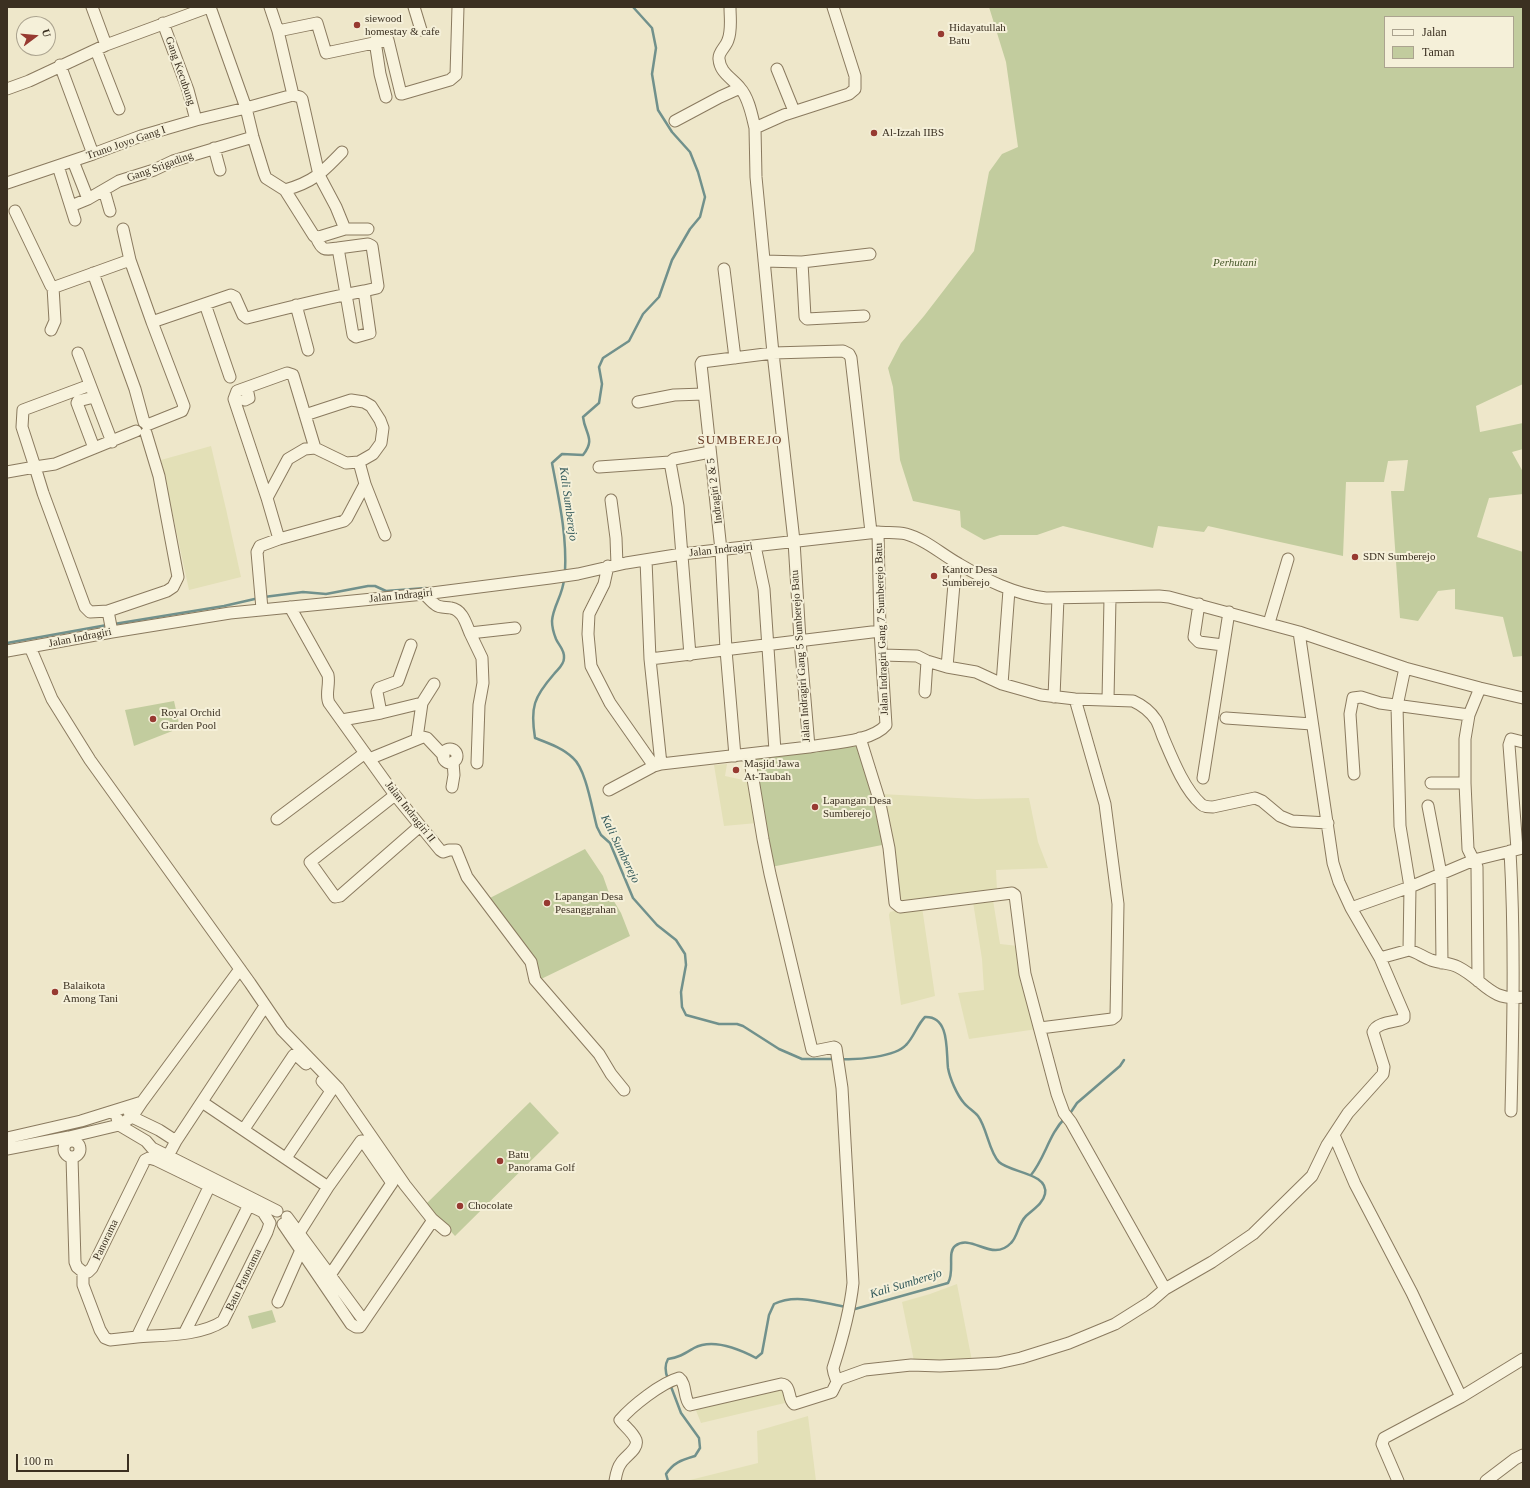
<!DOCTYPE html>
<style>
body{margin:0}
#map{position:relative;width:1530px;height:1488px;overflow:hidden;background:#eee7ca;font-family:"Times New Roman",serif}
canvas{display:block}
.frame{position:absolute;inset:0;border:8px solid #3b3021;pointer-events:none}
.legend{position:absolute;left:1384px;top:16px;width:130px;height:52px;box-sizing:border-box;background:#f5f0d9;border:1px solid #aba38f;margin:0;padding:5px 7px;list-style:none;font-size:12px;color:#3b3021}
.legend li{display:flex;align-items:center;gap:8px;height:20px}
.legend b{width:20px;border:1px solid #aba38f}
.north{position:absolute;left:16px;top:16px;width:40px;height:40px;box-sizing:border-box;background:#f5f0d9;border:1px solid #aba38f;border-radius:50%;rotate:74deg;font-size:11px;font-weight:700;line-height:16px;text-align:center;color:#3b3021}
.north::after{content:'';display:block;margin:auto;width:14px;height:18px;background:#973a31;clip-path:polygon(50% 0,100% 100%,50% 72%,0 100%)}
.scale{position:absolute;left:16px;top:1454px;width:113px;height:18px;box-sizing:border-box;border:2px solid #3b3021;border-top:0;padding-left:5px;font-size:12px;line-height:14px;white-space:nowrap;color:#3b3021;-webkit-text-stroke:3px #f5f0d9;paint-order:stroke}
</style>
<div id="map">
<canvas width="1530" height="1488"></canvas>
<div class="frame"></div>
<ul class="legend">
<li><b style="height:5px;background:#f8f3dd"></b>Jalan</li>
<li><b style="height:11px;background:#c2cc9e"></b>Taman</li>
</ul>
<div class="north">U</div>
<div class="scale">100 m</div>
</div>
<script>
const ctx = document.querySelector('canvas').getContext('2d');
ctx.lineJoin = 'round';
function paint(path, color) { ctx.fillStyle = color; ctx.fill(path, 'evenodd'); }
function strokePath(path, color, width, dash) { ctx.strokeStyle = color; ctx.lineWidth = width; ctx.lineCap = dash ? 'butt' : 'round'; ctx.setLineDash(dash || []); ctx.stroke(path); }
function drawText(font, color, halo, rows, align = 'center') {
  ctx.font = font + ' "Times New Roman",serif'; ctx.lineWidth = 4; ctx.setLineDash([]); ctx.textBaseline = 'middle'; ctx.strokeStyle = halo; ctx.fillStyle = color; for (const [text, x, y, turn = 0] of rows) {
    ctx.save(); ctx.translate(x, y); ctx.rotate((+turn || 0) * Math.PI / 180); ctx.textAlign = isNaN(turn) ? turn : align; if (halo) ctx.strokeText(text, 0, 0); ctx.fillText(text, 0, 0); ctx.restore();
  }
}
paint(new Path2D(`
 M211 446 226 509 241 577 189 590 161 460Z
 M727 764 725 776 743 780 745 773 749 774 757 823 724 826 714 765Z
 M881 794 976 799 1029 798 1038 842 1048 868 996 870 997 891 900 902Z
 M993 900 1000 944 1018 946 1037 1029 969 1039 958 993 984 990 982 959 973 902Z
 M922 907 935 996 901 1005 889 915 890 912 894 911Z
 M957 1284 972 1361H914L902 1302 930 1294Z
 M782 1386 789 1402 701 1423 695 1408Z
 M808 1416 816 1481H686L758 1463 757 1431Z`), '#e3e0b7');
paint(new Path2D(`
 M989 7H1523V384L1476 406 1480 432 1523 423V449L1512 452 1523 472V494L1489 498 1477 537 1523 552V656L1513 657 1503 617 1455 609V589L1438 591 1418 621 1400 618 1391 491H1404L1408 460 1388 461 1384 482H1346L1343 556 1208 526 1204 532 1158 526 1153 548 1063 526 1037 535H1000L984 540 961 527 960 511 913 501 900 460 893 387 888 368 901 343 924 316 974 251 989 172 1002 154 1018 147 1006 62ZM1385 17H1513V67H1385Z
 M174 701 180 728 134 746 125 710Z
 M857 746 862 759 881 836 882 845 771 867 754 758Z
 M585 849 603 876 609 893 621 913 630 936 539 980 488 899Z
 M530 1102 559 1133 455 1236 426 1204Z
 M272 1310 276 1322 252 1329 248 1316Z`), '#c2cc9e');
strokePath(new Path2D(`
 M565 572C567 535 559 500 552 463L562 454 583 455C596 439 585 434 583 417L599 403 602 384 599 367 603 358 629 341 643 314 659 297 672 260 690 229 700 217 705 197 698 172 690 152 672 132 658 110 652 74 656 48 652 28 633 7
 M564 579C563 595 553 606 552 621 552 626 554 634 556 639 559 646 565 650 564 658 564 665 558 669 554 674 534 697 530 707 535 738 548 743 563 748 573 758 586 769 592 809 597 827L601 835 610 843 633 898 657 925 676 940 685 954 686 965 681 992 682 1007 686 1015 719 1024H737L743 1026 779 1049 802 1059H834
 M264 597 303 592 326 594 368 586H375L386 591 426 588
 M114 624 224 606 259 598
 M7 643 107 625
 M841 1059C857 1060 895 1057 906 1045 914 1037 917 1025 925 1017 950 1016 946 1051 948 1068 950 1079 957 1095 964 1103 968 1108 974 1111 978 1116 987 1128 989 1152 999 1162 1011 1173 1049 1173 1045 1194 1043 1204 1032 1210 1026 1216 1018 1224 1018 1236 1011 1243 992 1263 972 1233 955 1246 947 1252 955 1272 948 1283L855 1309 851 1308
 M1069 1115 1077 1103 1120 1066 1124 1060
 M1031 1175C1045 1158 1049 1134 1065 1118
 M668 1379C665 1372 664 1366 668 1359 680 1357 684 1354 694 1348 713 1338 739 1349 756 1358L762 1353 769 1315 774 1304C796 1293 823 1303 846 1307
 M668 1481 666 1474C674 1462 682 1460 695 1456L700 1448 699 1438 681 1413 670 1384`), '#71918c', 2.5);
const minor = new Path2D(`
 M92 7 106 45
 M210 7 246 108 253 137 264 173 266 178 285 190 314 236 319 237 345 229H368
 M414 7 421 30
 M730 7C730 18 732 30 728 40 726 47 718 52 719 59 720 73 732 78 740 88 749 98 752 116 755 128
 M163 23 188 90 196 120
 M278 31 317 23 326 53 388 40 401 94H402L450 80 456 75 458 7
 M375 41 380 74 386 97
 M96 50 119 109
 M60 65 93 154
 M777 69 794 111
 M7 89 29 81 106 45 209 7
 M293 95 300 97 302 99 319 175 336 207 345 229
 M675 121 720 97 740 88
 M214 148 220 170
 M73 161 88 199
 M58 166 75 220
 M7 183 93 154 141 136 196 120 246 108 293 95 278 31 270 7
 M104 190 110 211
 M285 190C313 182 322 173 342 152
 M71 206 88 199 119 181 154 170 173 161 253 137
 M15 211 51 286 55 287 130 260 152 322
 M123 229 130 260
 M316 237C322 251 324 250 338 248
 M368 244 372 246 378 286 377 288 364 291 370 333 356 337 353 335 338 248Z
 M764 261 802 262 870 254
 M802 262 805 317 807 319 864 316
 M724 269 735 358
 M93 273 135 389 144 422
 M205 304 230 377
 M296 305 308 350
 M51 330 55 321 53 287
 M78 353 112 442
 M94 397 78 401 77 403 94 448
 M245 400 249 398 247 388
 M638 402 674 395 704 394
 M147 425 182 411 184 406 152 322 231 295 235 297 243 315 247 318C286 308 325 298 364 291
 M599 467 670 462
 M7 472 35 467 22 427 23 410 90 385
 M365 484 385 535
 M267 498 288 459 305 449 315 448 346 463 359 462 373 454 381 443 383 428 380 420 371 406 364 402 351 400 305 415
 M611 500 616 538 617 565
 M279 539 267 498 234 399 237 391 287 373 293 375 315 448
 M755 546 764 589 775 751
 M646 560 650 659 661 764
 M608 566 604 584 589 614 588 634 591 666 610 703 654 766
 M424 594C428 597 431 602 436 605 440 608 446 607 451 608 463 610 466 624 470 633L515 628
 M1199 604 1194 637 1199 642 1223 645
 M290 607 328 675C330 685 325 695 329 703L395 795 440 850 443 852 449 850H456L467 877 531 962 535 980 599 1054 611 1074 624 1090
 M262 609 257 552 260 546 279 539 344 521 347 518 365 484 359 462
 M108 611 90 612 85 607 43 493 35 467 55 464 136 431
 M1269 623 1288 559
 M112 632 108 611 167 591 173 587 178 577 159 476 146 433
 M470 633 482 658 483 683 479 705 477 763
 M411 645 398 681 379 688 377 692 381 713 422 703
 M30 647 52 699 90 760 250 983 282 1030 338 1088 405 1185 432 1219 445 1230
 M7 651 112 632 230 613 424 594 550 578 578 574 626 563 682 554 878 532C887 533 897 532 906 534 925 539 941 554 959 564 986 580 1014 594 1046 598L1159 596 1169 597 1299 632 1405 668 1480 688 1523 698
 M690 655 678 506 670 462 674 459 710 452
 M882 655 917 656 927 661 947 667 955 572
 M650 659 880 631
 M947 667 976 672 1002 684 1041 695 1075 699 1133 701C1142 705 1150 711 1156 720 1159 725 1161 732 1163 737 1172 758 1184 789 1201 804 1204 807 1208 807 1213 807L1255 798 1262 801 1280 816 1292 821 1328 823
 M1405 668 1397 706 1400 826 1410 887 1409 950
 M1002 684 1009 590
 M925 692 927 661
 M1054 697 1058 598
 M1108 700 1110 598
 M1226 718 1312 724
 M342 720 381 713
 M417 738 422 703 434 684
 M860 738 879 799 889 848 895 903 900 907 1012 893 1015 895 1025 974 1057 1094 1064 1113 1071 1122 1165 1289
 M809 747C830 743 872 742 886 725L880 631 878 532
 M443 756a7 7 0 1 1 14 0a7 7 0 1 1-14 0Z
 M749 755 763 839 770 874 812 1050 814 1051 834 1047 836 1048 842 1088 853 1283C850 1312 842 1340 833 1368L834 1373 837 1382
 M735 756 726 650 721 550 701 364 702 362 773 353 843 351 849 354 851 358 871 532
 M369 759 423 737 427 738 444 756
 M1354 774 1350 714 1353 698 1361 697 1380 703 1469 715
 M1203 778 1229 612
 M1431 783H1465
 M452 787 454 775 453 762
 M609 790 654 766 661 764 809 747 800 640 794 541 773 353 756 177 755 128 784 115 849 94 855 89V76L833 7
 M395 795 310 862 335 897 340 896 420 826
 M1428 806 1441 874 1442 963
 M277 819 365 753
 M1517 849 1509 745 1511 739 1523 742
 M1510 851C1515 938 1513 1024 1511 1111
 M1351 908 1410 887 1474 860 1523 848
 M1380 958 1409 950C1417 952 1423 957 1431 960 1440 963 1450 963 1458 967 1484 980 1490 1002 1523 997
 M1478 981 1477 867 1468 849 1465 783V739L1469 715 1480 688
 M265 1006 176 1141 168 1156 277 1211
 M1040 1028 1112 1019 1116 1016 1118 904 1105 804 1075 699
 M202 1102 328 1187
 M129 1112 132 1117 159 1130 176 1141
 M117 1118 119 1125 146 1141 152 1148 168 1156
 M244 1129 293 1056 295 1054 306 1064
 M1334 1135 1355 1184 1412 1293 1461 1397
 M7 1138 81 1121 142 1102
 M64 1149a8 8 0 1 1 16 0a8 8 0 1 1-16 0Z
 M7 1149 69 1137 119 1125 132 1117 142 1102 240 969
 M72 1157 75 1262 77 1267 83 1272H88L92 1268 145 1160 149 1158 156 1160 263 1212 270 1223 267 1232 223 1321C201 1336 163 1335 137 1337
 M286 1158 331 1091 322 1081
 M287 1217 364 1321
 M283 1224 351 1324 356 1327H360L364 1321 433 1220
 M299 1233 328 1187 361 1141H363L392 1183 324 1284
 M83 1272V1285L100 1330 105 1338 110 1340 137 1337 212 1181
 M278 1302 301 1250
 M185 1332 252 1199
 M615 1481C616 1475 617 1468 621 1463 625 1456 639 1449 636 1440 633 1432 624 1426 620 1420 632 1406 661 1383 679 1378 687 1384 683 1398 690 1405L781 1384C792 1385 787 1399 794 1404L832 1392 837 1382 840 1379 865 1370 911 1365 940 1366 998 1363 1021 1358 1069 1343 1115 1324 1150 1302 1165 1289 1212 1262 1253 1234 1312 1176 1327 1145 1348 1113 1383 1074 1384 1067 1373 1032C1376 1023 1392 1022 1400 1020L1404 1018V1014L1380 958 1351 908 1339 882 1333 863 1299 632
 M1398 1481 1382 1444 1384 1438 1461 1397 1523 1359
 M1486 1481 1515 1459 1523 1455`);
strokePath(minor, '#8a7a5f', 13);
strokePath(minor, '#f8f3dd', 11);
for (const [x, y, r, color] of [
 [357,25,4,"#973a31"],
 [941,34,4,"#973a31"],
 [874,133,4,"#973a31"],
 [1355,557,4,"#973a31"],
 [934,576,4,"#973a31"],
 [153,719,4,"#973a31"],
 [736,770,4,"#973a31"],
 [815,807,4,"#973a31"],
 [547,903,4,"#973a31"],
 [55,992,4,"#973a31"],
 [500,1161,4,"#973a31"],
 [460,1206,4,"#973a31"]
]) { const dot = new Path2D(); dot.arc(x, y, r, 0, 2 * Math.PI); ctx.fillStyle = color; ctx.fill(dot); strokePath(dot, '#f5f0d9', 1.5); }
drawText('11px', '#3b3021', '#f5f0d9', [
 ["siewood",365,19],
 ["homestay & cafe",365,32],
 ["Hidayatullah",949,28],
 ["Batu",949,41],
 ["Al-Izzah IIBS",882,133],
 ["SDN Sumberejo",1363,557],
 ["Kantor Desa",942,570],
 ["Sumberejo",942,583],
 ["Royal Orchid",161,713],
 ["Garden Pool",161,726],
 ["Masjid Jawa",744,764],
 ["At-Taubah",744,777],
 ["Lapangan Desa",823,801],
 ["Sumberejo",823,814],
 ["Lapangan Desa",555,897],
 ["Pesanggrahan",555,910],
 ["Balaikota",63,986],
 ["Among Tani",63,999],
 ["Batu",508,1155],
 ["Panorama Golf",508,1168],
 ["Chocolate",468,1206]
], 'left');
drawText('11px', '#3b3021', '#f5f0d9', [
 ["Gang Kecubung",180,71,71],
 ["Truno Joyo Gang I",126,143,-19],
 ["Gang Srigading",160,167,-20],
 ["Indragiri 2 & 5",715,491,-97],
 ["Jalan Indragiri",721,550,-6],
 ["Jalan Indragiri",401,596,-6],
 ["Jalan Indragiri Gang 7 Sumberejo Batu",882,629,-92],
 ["Jalan Indragiri",80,638,-11],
 ["Jalan Indragiri Gang 5 Sumberejo Batu",801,656,-94],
 ["Jalan Indragiri II",410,812,52],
 ["Panorama",106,1240,-64],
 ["Batu Panorama",244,1280,-64]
]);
drawText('italic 11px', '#465729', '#f5f0d9', [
 ["Perhutani",1235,263]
]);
drawText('italic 12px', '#31585a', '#f5f0d9', [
 ["Kali Sumberejo",568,504,82],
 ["Kali Sumberejo",620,849,64],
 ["Kali Sumberejo",906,1284,-17]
]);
ctx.letterSpacing = '1px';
drawText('13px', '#663722', '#f5f0d9', [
 ["SUMBEREJO",740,441]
]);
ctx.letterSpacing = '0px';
</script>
